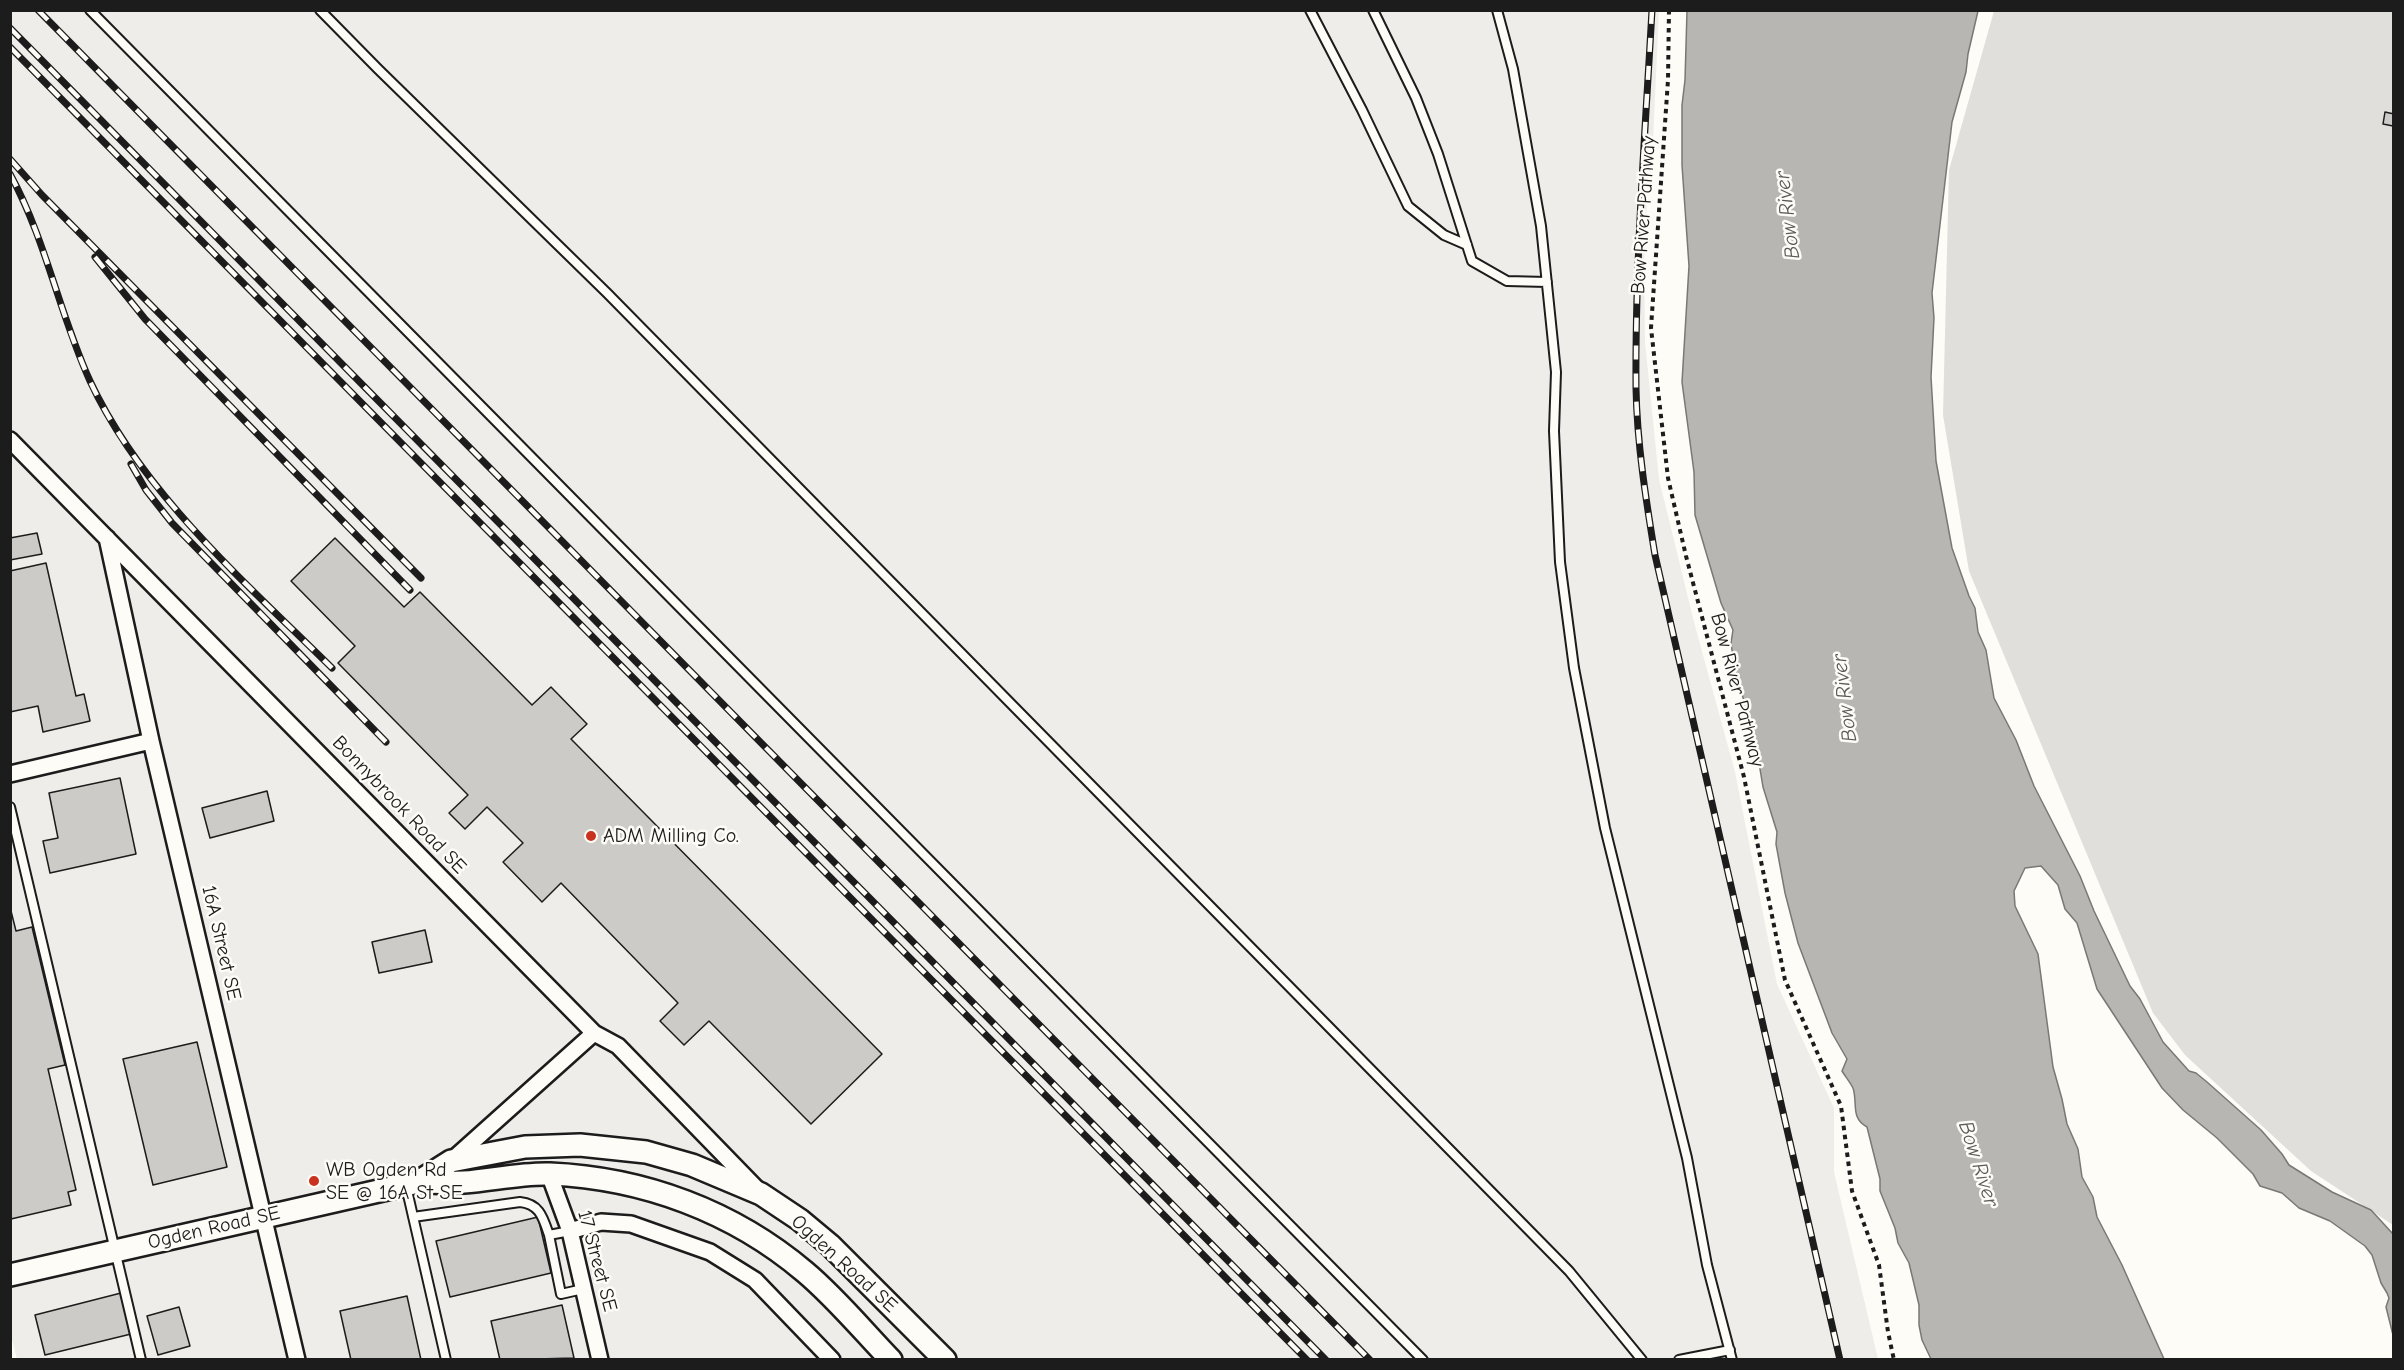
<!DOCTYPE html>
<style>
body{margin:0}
#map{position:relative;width:2404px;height:1370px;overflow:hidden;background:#fdfcf7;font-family:"Comic Neue",sans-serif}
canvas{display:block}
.frame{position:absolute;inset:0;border:12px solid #1c1c1c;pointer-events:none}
</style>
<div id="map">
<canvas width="2404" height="1370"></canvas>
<div class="frame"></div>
</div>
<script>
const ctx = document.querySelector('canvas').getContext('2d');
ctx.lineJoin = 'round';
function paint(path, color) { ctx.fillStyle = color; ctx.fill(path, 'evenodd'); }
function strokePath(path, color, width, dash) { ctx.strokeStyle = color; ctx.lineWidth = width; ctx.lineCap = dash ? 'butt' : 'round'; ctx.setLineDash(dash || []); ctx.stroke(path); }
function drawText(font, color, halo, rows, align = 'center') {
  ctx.font = font + ' "Comic Neue",sans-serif'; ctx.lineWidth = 5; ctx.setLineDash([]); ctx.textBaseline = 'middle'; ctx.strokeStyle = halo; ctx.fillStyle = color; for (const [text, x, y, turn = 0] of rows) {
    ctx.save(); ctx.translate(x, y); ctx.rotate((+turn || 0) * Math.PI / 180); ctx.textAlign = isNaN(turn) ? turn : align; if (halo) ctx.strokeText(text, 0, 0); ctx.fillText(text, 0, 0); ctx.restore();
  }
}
paint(new Path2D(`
 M10 11H1659L1652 162 1644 232 1645 342 1659 479 1694 622 1735 772 1777 984 1834 1108V1172L1878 1359H17L10 1332Z`), '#eeede9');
paint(new Path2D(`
 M1994 11H2393V1225L2311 1171 2185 1055 2153 1013 1969 571 1943 415 1949 170Z`), '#e0dfdb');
const water = new Path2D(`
 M1687 11H1978L1968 54 1966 72 1952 122 1932 293 1934 318 1931 377 1936 461 1952 548 1969 596 1975 608 1978 632 1986 650 1994 698 2016 740 2034 786 2080 876 2094 911 2130 986 2140 999 2163 1042 2189 1071 2196 1073 2207 1082 2261 1130 2282 1154 2289 1165 2332 1192 2371 1210 2393 1234V1335L2386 1307 2389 1298 2387 1293 2381 1283 2372 1255 2365 1246 2330 1221 2299 1208 2282 1193 2260 1186 2253 1174 2217 1138 2183 1110 2162 1088 2097 989 2077 923 2065 909 2058 885 2041 866 2025 868 2014 891 2015 906 2038 954 2053 1067 2062 1099 2067 1124 2078 1149 2082 1177 2093 1197 2097 1217 2122 1265 2164 1359H1931L1922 1340 1919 1325V1305L1909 1263 1898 1243 1895 1228 1880 1191V1179L1867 1127C1850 1118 1858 1103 1853 1088 1850 1082 1845 1076 1842 1071L1847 1059 1832 1033 1798 943 1785 893 1776 844 1777 832 1763 787 1756 745 1734 665 1731 643 1733 630 1721 603 1695 515 1694 472 1682 382 1689 266 1682 165V105L1685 80Z`);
paint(water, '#b7b6b2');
strokePath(water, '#797876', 1.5);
const building = new Path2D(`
 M2385 112 2394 114 2393 126 2383 124Z
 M37 533 42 554 10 560V538Z
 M335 538 404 607 420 592 532 705 551 687 587 724 571 739 882 1054 811 1124 709 1021 684 1045 660 1021 678 1003 561 883 542 902 503 862 523 843 487 807 465 829 449 813 468 795 338 663 355 646 291 581Z
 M46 563 76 696 84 694 90 721 43 732 38 706 10 712V571Z
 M120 778 136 854 50 873 43 841 58 838 49 793Z
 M267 791 274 821 210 838 202 808Z
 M10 907 16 931 32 927 65 1065 48 1069 76 1190 68 1192 71 1205 11 1219Z
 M425 930 432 962 379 973 372 942Z
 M197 1042 227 1167 153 1185 123 1059Z
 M538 1217 551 1273 450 1297 436 1241Z
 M121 1293 131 1334 45 1355 35 1315Z
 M407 1296 421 1360H351L340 1311Z
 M562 1305 574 1358 500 1360 491 1321Z
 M179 1307 190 1346 158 1355 147 1316Z`);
paint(building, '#cccbc8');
strokePath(building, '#1c1c1c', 1.5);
const lane = new Path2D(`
 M90 10 1423 1360
 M320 10 378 69 607 293 1569 1271 1642 1360
 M1310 10 1362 110 1408 206 1444 235 1467 245
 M1373 10 1416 98 1438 154 1472 261 1507 281 1547 282
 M1497 10 1513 69 1541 226 1556 372 1554 431 1560 562 1574 668 1605 828 1687 1158 1707 1265 1732 1360
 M10 807 141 1360
 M406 1186 446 1360
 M413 1217 520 1202C540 1204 543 1218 549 1235L570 1231
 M549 1235 561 1294 583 1289
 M1679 1360 1730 1350`);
const street = new Path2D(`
 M10 440 594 1033 618 1046 757 1189
 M107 538 151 741 297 1360
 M10 774 151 741
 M451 1161 594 1033
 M549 1174 570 1231 600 1360
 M570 1231 601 1222 631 1224 710 1252 755 1280 832 1360`);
const secondary = new Path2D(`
 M418 1182 451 1161 525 1147 580 1145 646 1152 692 1165 761 1194 800 1220 830 1245 945 1360
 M10 1275 418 1182C433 1182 448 1183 464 1182 492 1180 521 1173 550 1174 643 1178 733 1211 805 1272 836 1298 863 1331 891 1360`);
strokePath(lane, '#1c1c1c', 12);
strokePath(street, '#1c1c1c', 20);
strokePath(secondary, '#1c1c1c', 26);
strokePath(new Path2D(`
 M1669 10 1668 80 1651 328 1668 478 1686 556 1744 777 1785 980 1841 1106 1852 1191 1879 1265 1888 1332 1894 1360`), '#1c1c1c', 4, [4.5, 4.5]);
strokePath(lane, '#fdfcf7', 8);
strokePath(street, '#fdfcf7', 15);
strokePath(secondary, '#fdfcf7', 21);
const rail = new Path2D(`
 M38 10 1370 1360
 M1652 10C1645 136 1635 262 1636 388 1637 444 1646 500 1655 555L1840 1360
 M10 28 1326 1360
 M10 47 1307 1360
 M10 159 42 195 421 578
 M10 174C46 240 59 313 90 381 142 493 245 582 332 668
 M95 257 145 319 410 590
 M131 464 146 490 172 523 386 742`);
strokePath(rail, '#1c1c1c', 7);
strokePath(rail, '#fdfcf7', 4.5, [14]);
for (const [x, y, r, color] of [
 [591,836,6,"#c8321e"],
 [314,1181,6,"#c8321e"]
]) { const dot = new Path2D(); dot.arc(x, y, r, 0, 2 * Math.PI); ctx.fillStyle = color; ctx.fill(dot); strokePath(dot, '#fdfcf7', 2); }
drawText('20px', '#1c1c1c', '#fdfcf7', [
 ["Bow River Pathway",1644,215,-86],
 ["Bow River Pathway",1737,690,75],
 ["Bonnybrook Road SE",399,805,46],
 ["16A Street SE",221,943,77],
 ["Ogden Road SE",214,1228,-13],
 ["17 Street SE",597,1261,75],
 ["Ogden Road SE",844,1264,42]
]);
drawText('20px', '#1c1c1c', '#fdfcf7', [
 ["ADM Milling Co.",603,836],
 ["WB Ogden Rd",326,1170],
 ["SE @ 16A St SE",326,1193]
], 'left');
drawText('italic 21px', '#5a5a58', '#fdfcf7', [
 ["Bow River",1788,215,-97],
 ["Bow River",1845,698,-97],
 ["Bow River",1978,1164,72]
]);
</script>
